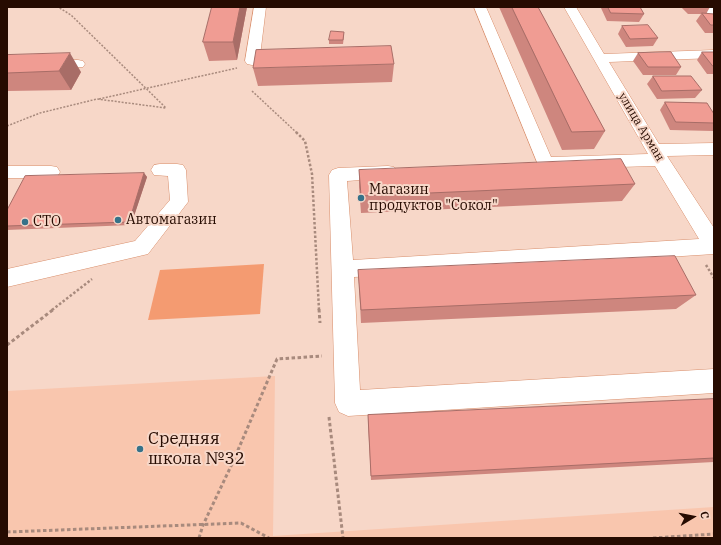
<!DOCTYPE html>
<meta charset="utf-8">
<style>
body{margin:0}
#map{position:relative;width:721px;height:545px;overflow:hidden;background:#f7d7c8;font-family:"IBM Plex Serif",serif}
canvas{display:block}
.frame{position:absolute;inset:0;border:8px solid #260b01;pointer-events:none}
.north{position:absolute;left:673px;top:497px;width:40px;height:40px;-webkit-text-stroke:3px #f7d7c8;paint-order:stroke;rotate:80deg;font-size:11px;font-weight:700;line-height:16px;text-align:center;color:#260b01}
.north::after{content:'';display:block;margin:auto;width:14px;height:18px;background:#260b01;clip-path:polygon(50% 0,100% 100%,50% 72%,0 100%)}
</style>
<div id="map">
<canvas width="721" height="545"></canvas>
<div class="frame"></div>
<div class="north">С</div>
</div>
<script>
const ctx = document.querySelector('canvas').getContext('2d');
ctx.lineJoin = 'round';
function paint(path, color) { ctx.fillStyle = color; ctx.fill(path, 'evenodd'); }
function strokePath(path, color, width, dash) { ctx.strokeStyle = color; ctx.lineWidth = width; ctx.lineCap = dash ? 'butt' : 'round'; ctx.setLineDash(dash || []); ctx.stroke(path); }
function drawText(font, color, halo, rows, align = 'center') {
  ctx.font = font + ' "IBM Plex Serif",serif'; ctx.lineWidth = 4; ctx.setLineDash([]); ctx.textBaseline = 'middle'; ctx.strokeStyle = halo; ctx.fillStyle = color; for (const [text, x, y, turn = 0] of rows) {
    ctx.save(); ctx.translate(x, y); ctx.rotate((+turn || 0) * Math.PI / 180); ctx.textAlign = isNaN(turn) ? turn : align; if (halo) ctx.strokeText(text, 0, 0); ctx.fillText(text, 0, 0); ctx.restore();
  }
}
paint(new Path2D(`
 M275 376 273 536 714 507V538H7V391Z`), '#f9c6ae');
paint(new Path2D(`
 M264 264 260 314 148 320 160 270Z`), '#f49b71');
const minor = new Path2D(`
 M254 7H266L260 56 287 57 289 60 287 63 252 65 247 64 245 61Z
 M474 7H486L551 157 648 154 564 7H576L604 54 714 50V58L609 62 659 144 714 143V155L667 156 714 228V254L354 277 360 390 714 369V393L348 416 339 412 335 403 329 175 332 170 338 168 388 166 394 167 397 172 394 177 388 178 347 181 353 260 699 239 655 166 545 169 539 167Z
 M703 7H714V16L709 15Z
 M78 60 83 61 85 64 83 67 7 70V62Z
 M160 164H177L183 165 186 170 188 202 148 254 7 287V269L135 241 170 200 168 176 154 175 151 170 154 165Z
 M7 166H51L57 167 60 172 57 177 51 178H7Z`);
strokePath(minor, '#d88e6b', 1);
strokePath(new Path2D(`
 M252 91 297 133
 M99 99 237 68
 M7 126 40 113 97 99 166 108 71 15 58 7`), '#a88a7d', 1.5, [2, 1.5]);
strokePath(new Path2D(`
 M296 132 305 141 312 174 319 310
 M706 265 714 278
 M52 310 92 279`), '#a88a7d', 2.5, [2.5, 2]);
strokePath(new Path2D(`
 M319 309 320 323
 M7 345 54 309
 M329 417 343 538
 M7 532 241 523 269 538
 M199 538 203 525 232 464 277 359 322 356
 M653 538 714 534`), '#a88a7d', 3, [3.5, 2.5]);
paint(minor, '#fff');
paint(new Path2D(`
 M212 7H247L237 60 209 61 203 42Z
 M499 7H538L605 131 594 149 562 150Z
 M601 7H640L644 14 639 22 607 21 601 8Z
 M681 7H710L706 14H714V33H705L696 21 701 14H688Z
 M622 26 658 38 653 46 626 47 618 34Z
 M344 32V36L343 44H329V40Z
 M702 52H714V74H707L697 60Z
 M638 53 681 67 676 75H643L633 61Z
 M7 55 81 72 71 90 7 91Z
 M394 64 392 82 258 86 253 68Z
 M653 76 702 90 695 98 657 99 647 84Z
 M665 102 714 114V129L713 131 670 130 660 110Z
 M359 170 635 184 622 201 361 213 359 187Z
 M144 173 147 177 131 225 7 230V210Z
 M358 270 696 295 676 309 361 323 359 285Z
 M714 399V462L371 480 368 423V415Z`), '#ce867e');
paint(new Path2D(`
 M240 7H247L237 60 233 42Z
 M70 53 81 72 71 90 59 71Z
 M144 173 147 177 131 225 129 222Z`), '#a86d67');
const building = new Path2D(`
 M212 7H240L233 42H203Z
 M512 7H538L605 131 572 132Z
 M608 7H640L644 14 611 13Z
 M702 13 714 14V25H711Z
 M648 25 658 38 630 39 622 26Z
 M331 31 344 32 343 40H329Z
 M391 46 394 64 253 68 256 50Z
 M671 52 681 67H648L638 53Z
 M702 52H714V66H713Z
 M70 53 59 71 7 73V55Z
 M653 76H691L702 90 662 91Z
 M665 102 707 103 714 114V123L676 122Z
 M621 159 635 184 361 196 359 170Z
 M144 173 129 222 7 226V210L25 176Z
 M675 256 696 295 361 310 358 270Z
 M714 399V458L371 476 368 415Z`);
paint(building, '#f09c93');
strokePath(building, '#a86d67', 1);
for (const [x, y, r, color] of [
 [361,198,4,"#367289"],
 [118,220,4,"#367289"],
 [25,222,4,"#367289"],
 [140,449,4,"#367289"]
]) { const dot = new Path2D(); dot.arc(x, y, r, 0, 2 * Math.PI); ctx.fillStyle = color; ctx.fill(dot); strokePath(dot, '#f7d7c8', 1.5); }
drawText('12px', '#260b01', '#f7d7c8', [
 ["улица Арман",641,127,59]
]);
drawText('14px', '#260b01', '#f7d7c8', [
 ["Магазин",369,190],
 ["продуктов \"Сокол\"",369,206],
 ["Автомагазин",126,220],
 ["СТО",33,222]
], 'left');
drawText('17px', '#260b01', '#f7d7c8', [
 ["Средняя",148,439],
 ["школа №32",148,459]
], 'left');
</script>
